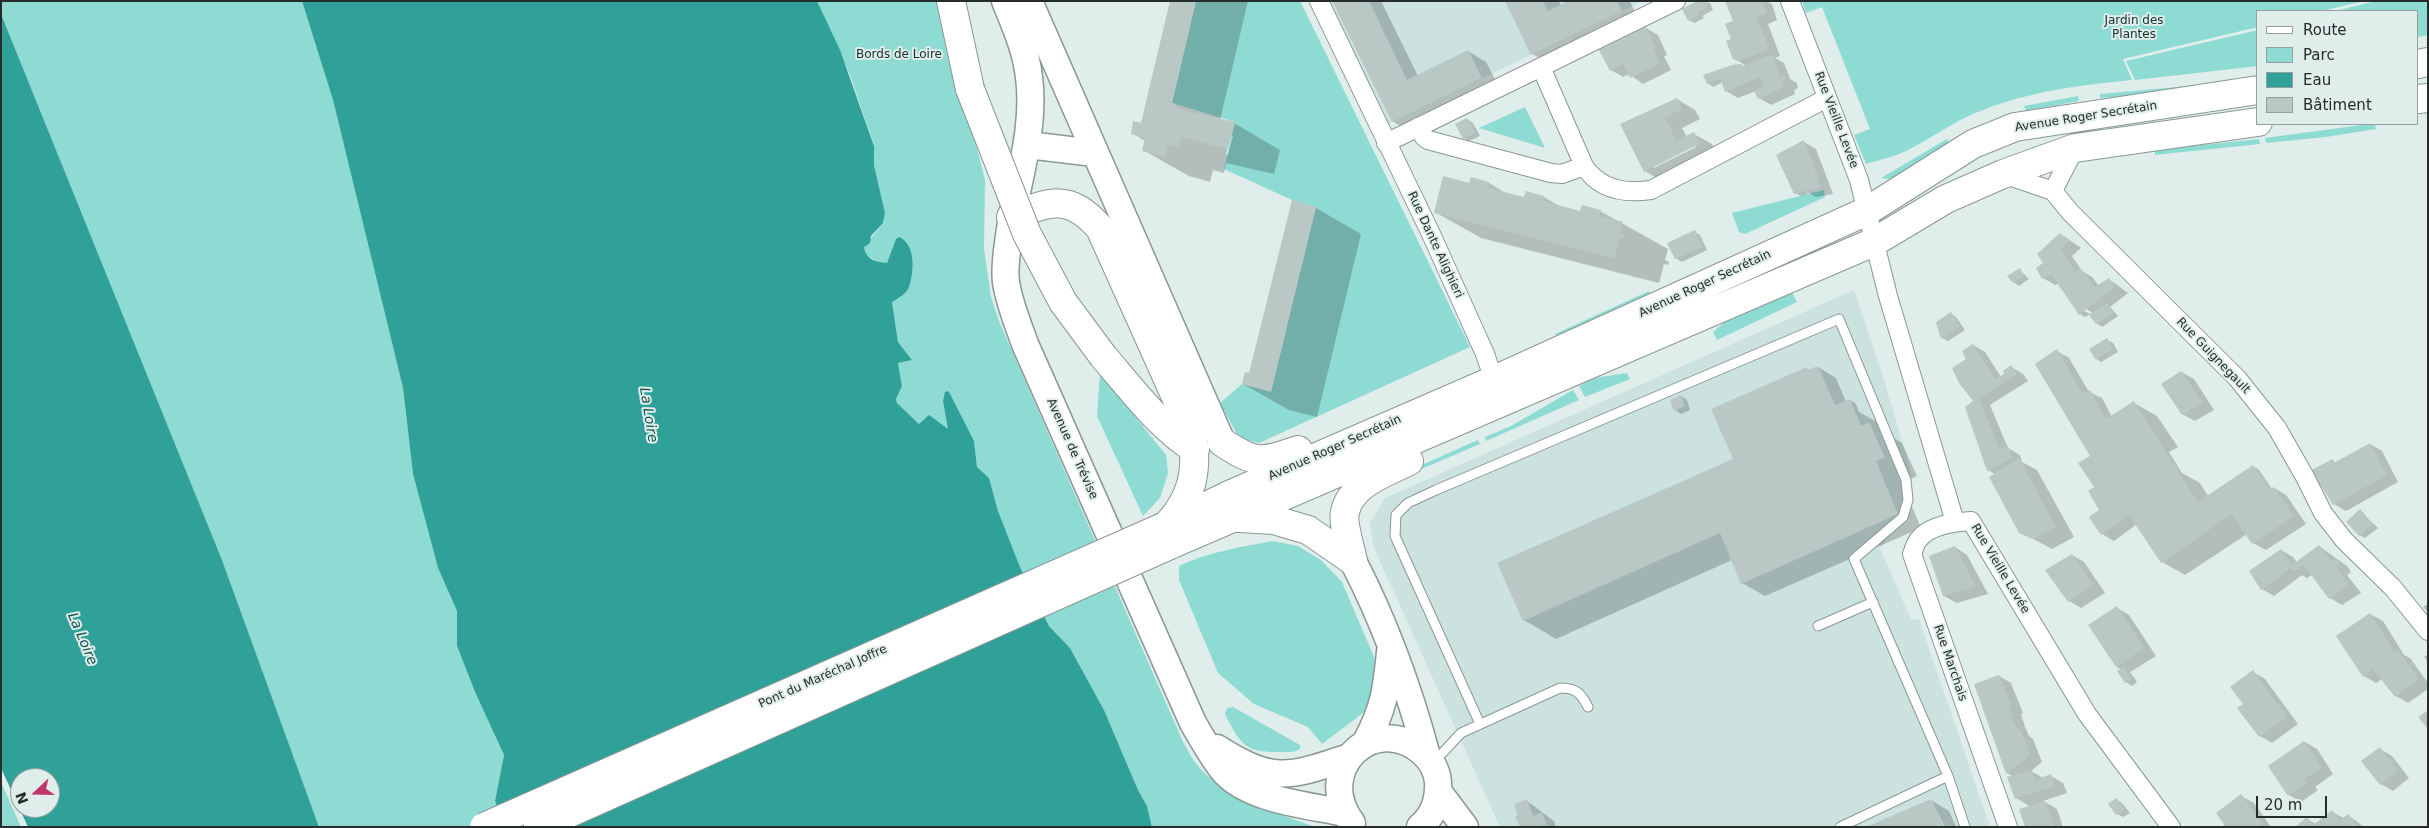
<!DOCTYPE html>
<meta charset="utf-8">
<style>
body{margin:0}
#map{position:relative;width:2429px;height:828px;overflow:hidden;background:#dfedeb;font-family:"DejaVu Sans",sans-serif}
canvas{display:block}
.frame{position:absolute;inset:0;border:2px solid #262b2b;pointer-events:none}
.legend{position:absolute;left:2256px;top:10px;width:162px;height:115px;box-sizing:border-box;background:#dfedeb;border:1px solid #959f9e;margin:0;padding:6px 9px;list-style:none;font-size:15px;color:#262b2b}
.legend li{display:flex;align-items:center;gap:10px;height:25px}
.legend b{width:25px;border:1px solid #959f9e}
.north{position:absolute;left:10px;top:768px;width:50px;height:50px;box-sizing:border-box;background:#dfedeb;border:1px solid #959f9e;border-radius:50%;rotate:249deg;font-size:14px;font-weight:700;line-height:20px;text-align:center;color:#262b2b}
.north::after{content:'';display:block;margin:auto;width:18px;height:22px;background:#c2366a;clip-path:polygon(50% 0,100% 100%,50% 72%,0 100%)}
.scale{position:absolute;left:2256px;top:796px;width:71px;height:22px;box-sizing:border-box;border:2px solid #262b2b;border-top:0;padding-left:6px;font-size:15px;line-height:18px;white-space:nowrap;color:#262b2b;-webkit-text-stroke:4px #dfedeb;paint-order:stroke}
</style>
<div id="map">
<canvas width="2429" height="828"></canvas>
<div class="frame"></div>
<ul class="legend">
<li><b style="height:6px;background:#fff"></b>Route</li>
<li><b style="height:14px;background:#8edbd3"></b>Parc</li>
<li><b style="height:14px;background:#30a198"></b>Eau</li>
<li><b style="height:14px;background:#b9c7c5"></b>Bâtiment</li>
</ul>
<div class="north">N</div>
<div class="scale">20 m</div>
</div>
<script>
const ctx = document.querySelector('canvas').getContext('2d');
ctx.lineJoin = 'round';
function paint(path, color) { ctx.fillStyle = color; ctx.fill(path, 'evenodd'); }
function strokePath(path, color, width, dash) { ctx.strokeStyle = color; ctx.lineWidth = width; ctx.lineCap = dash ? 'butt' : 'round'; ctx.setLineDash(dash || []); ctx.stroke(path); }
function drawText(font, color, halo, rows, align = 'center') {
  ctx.font = font + ' "DejaVu Sans",sans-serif'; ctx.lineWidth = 4; ctx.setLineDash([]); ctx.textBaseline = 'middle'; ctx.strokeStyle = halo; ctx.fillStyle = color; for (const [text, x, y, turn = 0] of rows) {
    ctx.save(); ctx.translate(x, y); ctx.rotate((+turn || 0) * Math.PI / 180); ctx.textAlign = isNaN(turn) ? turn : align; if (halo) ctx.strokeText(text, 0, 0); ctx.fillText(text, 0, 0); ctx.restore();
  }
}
paint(new Path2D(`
 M1330 1H1642L1388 124Z
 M1854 290 1885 383 1911 472 1912 498 1903 521 1880 548 1911 620 1919 619 1990 827H1500L1374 548 1370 524 1385 498Z`), '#cbe2df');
paint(new Path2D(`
 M1 1H302L333 100 403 388 413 474 438 568 457 611V646L475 692 504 755 495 801 504 827H319L222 560 1 14Z
 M817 1H940L985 180 984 249 991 297 999 321 1183 742C1188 750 1192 759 1198 766 1226 799 1276 812 1315 827H1152L1147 806 1138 790 1104 710 1070 648 1049 626 1020 567 998 511 989 478 977 467 974 441 943 401 949 429 920 425 897 403 896 399 902 386 898 363 912 360 898 342 892 302 903 295 896 239 887 263H879L866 255 864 247 883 223 885 213 874 165V145L850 75Z
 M1196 1H1300L1470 347 1259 443 1239 438 1220 403 1242 384 1271 391 1316 207 1292 200 1224 169 1235 122 1172 103Z
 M1802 1H2364L2322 11H2258V27L2123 59 2132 80C2081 85 2031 91 1983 110 1955 120 1932 138 1906 151 1893 157 1879 160 1866 164L1854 135 1870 129 1822 7 1806 13Z
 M2376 1H2428V35L2418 37V11H2335Z
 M2258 30V66L2135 80 2126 61Z
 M2210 84 2146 95 2100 98V94Z
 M2078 96 2079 101 2026 111 2024 106Z
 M1525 107 1545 148 1479 128Z
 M2369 124H2375L2376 129 2326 137 2266 143 2265 138Z
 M1947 139 1949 143C1932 155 1901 184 1881 178Z
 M2259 139 2260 144 2155 155V150Z
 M1824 190 1825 197 1745 234 1739 232 1732 213Z
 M1649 291 1650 293 1642 299 1557 337 1555 334Z
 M1792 292 1797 302 1717 340 1713 332 1727 320Z
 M1100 373 1166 455 1168 473 1160 498 1143 516 1097 416Z
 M1627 373 1630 379 1585 397 1579 386 1594 378Z
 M1573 390 1579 400 1486 441 1485 437 1511 426Z
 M1478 440 1480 444 1391 482 1390 479Z
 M1273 541 1298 546 1321 560 1342 582 1374 657 1375 676 1371 700 1363 713 1322 744 1308 727 1254 704 1218 673 1179 580V566C1208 552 1241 547 1273 541Z
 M1233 707 1300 745V749C1294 753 1288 752 1281 752 1245 753 1240 744 1225 714L1227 708Z
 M1 782 21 827H1Z`), '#8edbd3');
paint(new Path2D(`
 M302 1H817L840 50 874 146V165L885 213 883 223 871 236 870 243 864 247C866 260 876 262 887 263L896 239 899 237C916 244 914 272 909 287 906 294 899 298 892 302L898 342 912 360 898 363 902 386 896 399 897 403 919 424 929 415 948 429 943 401 945 392 948 391 950 394 974 441 977 467 989 478 998 511 1020 567 1049 626 1070 648 1104 710 1138 790 1147 806 1152 827H504L495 801 504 755 475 692 457 646V611L438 568 413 474 403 388 333 100Z
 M1 14 222 560 319 827H28L1 768ZM20 778H50V808H20Z`), '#30a198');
paint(new Path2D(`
 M1171 1H1248L1220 120 1234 123 1280 150 1274 174 1226 163 1224 173 1213 170 1210 182 1189 176 1143 150 1145 141 1132 133 1142 124ZM1230 136H1233L1228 155H1226Z
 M1334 1H1381L1418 76 1468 51 1486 62 1500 89 1411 132 1392 121Z
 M1507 1H1559L1561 6 1571 1H1630L1639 21 1556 67 1532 54Z
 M1700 1 1710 3 1713 10 1702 16 1704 18 1694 23 1689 20Z
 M1726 1H1766L1772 4 1777 20 1768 24 1780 56 1775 58 1784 63 1790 79 1797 83 1798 88 1794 90 1795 94 1771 105 1759 98 1756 91 1738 98 1726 91 1723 82 1713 87 1708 83 1705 76 1715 71 1718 72 1732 66H1746L1734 58V22Z
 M1646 28 1658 35 1667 55 1664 56 1671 70 1643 84 1629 74 1623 77 1611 70Z
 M1677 99 1695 110 1700 119 1682 128 1687 137 1694 134 1712 144 1716 154 1663 182 1645 171 1622 124ZM1694 145 1696 147 1654 168V166Z
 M1467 119 1473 123 1480 136 1469 141 1464 138Z
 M1804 142 1816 149 1833 194 1816 197 1807 192 1808 194 1801 196 1795 193Z
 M1489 183 1507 194 1525 198 1544 197 1561 207 1581 212 1600 211 1668 249 1665 260 1669 262 1668 265 1664 264 1659 283 1481 238 1435 212 1470 185Z
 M1316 208 1361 234 1317 417 1289 410 1243 384 1250 374Z
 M1695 232 1700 235 1707 250 1682 262 1676 258Z
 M2061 234 2081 248 2072 256 2082 271 2092 277 2099 286 2109 279 2128 293 2110 307 2118 316 2102 327 2096 323 2090 314 2093 313 2081 306 2079 308 2090 314 2085 317 2080 314 2059 283 2055 285 2043 278 2045 263Z
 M2020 270 2029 279 2019 286 2013 282Z
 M1951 314 1956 317 1965 330 1948 341 1942 338Z
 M2107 340 2113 343 2118 352 2101 362 2095 358Z
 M1973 345 1985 352 2001 377 2006 374 2011 367 2023 374 2028 381 1990 405 2008 448 2020 455 2022 462 2037 470 2074 537 2052 549 2020 532 1995 474 1988 470 1968 359Z
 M2057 351 2069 358 2089 392 2102 398 2112 417 2134 403 2157 416 2178 447 2169 452 2182 473 2200 483 2208 496 2253 466 2259 470 2272 489 2274 488 2286 495 2306 524 2266 550 2253 543 2247 534 2185 575 2162 562 2137 524 2114 541 2102 534 2101 510 2096 488 2094 460Z
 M1818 367 1836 378 1846 402 1850 400 1856 404 1859 412 1886 427 1889 435 1902 443 1917 476 1902 483 1921 528 1765 596 1742 583 1732 560 1556 639 1524 620 1736 460 1807 369 1810 371Z
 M2181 372 2194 379 2214 410 2195 421 2182 414Z
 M1681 396 1687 400 1690 410 1681 414 1675 410Z
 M2370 444 2382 451 2398 482 2346 511 2334 504 2333 461 2337 463Z
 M2360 511 2378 528 2365 538 2359 535Z
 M2319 546 2347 566 2351 572 2347 575 2361 593 2342 605 2330 598 2312 575 2307 578 2302 575 2274 596 2262 589 2281 550 2293 557 2297 563Z
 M1955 547 1967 555 1988 594 1957 603 1944 596 1931 557Z
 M2072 555 2084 562 2105 593 2081 608 2069 601Z
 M2428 604V612L2423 607Z
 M2117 608 2129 615 2156 656 2130 672 2137 682 2132 686 2126 682 2119 672 2122 670 2116 666Z
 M2370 614 2383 621 2404 655 2410 658 2428 683V689L2408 703 2396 696 2382 679 2376 683 2364 676 2337 636Z
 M2428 654V662L2424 657Z
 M2253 672 2265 679 2298 724 2272 743 2260 736 2245 704Z
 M1999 676 2011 683 2023 713 2021 714 2025 727 2029 736 2033 739 2042 762 2031 771 2043 778 2051 776 2063 783 2067 793 2043 801 2057 809 2063 827H2026L2031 807 2016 798 2014 777 2007 773Z
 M2305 742 2317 749 2333 774 2315 787 2318 790 2301 802 2289 795Z
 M2380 749 2392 756 2409 778 2393 791 2381 784Z
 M2241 796 2254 803 2271 827H2228Z
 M2116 799 2122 803 2130 813 2123 817 2117 814Z
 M1931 800 1949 811 1956 827H1945Z
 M1527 801 1554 821 1556 827H1521L1520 816Z
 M2332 812 2344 818 2348 815 2364 827H2297L2307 819 2316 824Z`), '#0003');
paint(new Path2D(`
 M1170 1H1196L1172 103 1176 104 1175 108 1235 122 1228 149 1181 137 1178 147 1168 145 1165 157 1142 151 1145 138 1131 134 1133 121 1141 123Z
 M1332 1H1369L1407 80 1468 50 1482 78 1392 122Z
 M1505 1H1543L1548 11 1568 1H1617L1622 11 1531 55Z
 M1697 1H1706L1708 7 1697 12 1699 15 1688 21 1682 9Z
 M1725 1H1762L1766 13 1757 17 1769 49 1738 61 1733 59 1726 41 1731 39 1725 24 1733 21Z
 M1646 27 1656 48 1653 49 1660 63 1630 78 1623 64 1610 71 1599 50Z
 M1772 54 1780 77 1785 75 1786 81 1782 83 1784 87 1758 99 1754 91 1764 86 1760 77 1725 92 1720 78 1707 84 1703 75 1732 65 1742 64 1743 67Z
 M1677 98 1682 109 1665 117 1676 141 1694 132 1699 144 1644 172 1620 124Z
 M1467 118 1475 133 1463 139 1455 124Z
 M1804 140 1821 187 1794 194 1776 155Z
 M1443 176 1469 183 1471 177 1489 182 1488 188 1524 197 1526 191 1544 196 1543 201 1580 211 1582 205 1601 210 1599 216 1623 222 1620 234H1624L1622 240 1619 239 1614 258 1434 213Z
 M1292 200 1316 207 1271 392 1242 384 1245 372 1249 373Z
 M1695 230 1702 247 1675 259 1667 243Z
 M2060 233 2069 241 2061 248 2075 272 2080 268 2095 287 2109 278 2116 286 2079 315 2051 274 2042 279 2036 268 2043 263 2037 254Z
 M2020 268 2024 276 2013 283 2007 276Z
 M2107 303 2113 313 2096 324 2089 315Z
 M1951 312 1960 326 1941 339 1936 322Z
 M2107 338 2113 349 2095 359 2089 349Z
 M1973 344 1995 379 2004 374 2003 371 2011 365 2017 374 1979 398 1999 448 2008 446 2012 458 1987 471 1965 407 1973 401 1959 383 1952 368 1966 359 1962 351Z
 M2057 349 2083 394 2090 390 2106 419 2134 401 2198 502 2253 465 2269 490 2274 487 2294 516 2252 544 2232 514 2161 563 2129 515 2101 535 2089 517 2099 510 2088 491 2094 487 2078 463 2090 456 2035 364Z
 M1818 366 1835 405 1850 399 1861 426 1869 422 1885 458 1876 461 1898 514 1741 584 1720 533 1523 621 1497 563 1733 459 1711 409 1807 367 1808 370Z
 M2181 371 2203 403 2182 415 2161 384Z
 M1681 395 1685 406 1674 411 1670 400Z
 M2370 443 2387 475 2333 505 2311 470 2333 459 2334 463Z
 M2019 458 2056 527 2033 539 2019 533 1989 477Z
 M2360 509 2373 524 2359 536 2346 522Z
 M2319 545 2331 561 2335 558 2340 564 2336 567 2349 585 2329 599 2304 565 2294 572 2291 568 2261 590 2249 571 2281 549 2292 565Z
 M1955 546 1976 587 1943 596 1929 556Z
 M2072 554 2093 585 2068 602 2045 570Z
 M2117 606 2144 648 2116 667 2088 625Z
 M2370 613 2395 652 2398 650 2419 679 2395 697 2373 669 2363 677 2336 636Z
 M2124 667 2132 679 2125 683 2117 671Z
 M2253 670 2287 717 2259 737 2237 708 2243 704 2230 687Z
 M1999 675 2012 706 2009 707 2013 719 2018 731 2021 730 2030 755 2006 774 1974 684Z
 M2428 710V729L2418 717Z
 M2304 741 2322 767 2304 779 2307 783 2288 796 2268 766Z
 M2380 747 2398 771 2380 785 2361 761Z
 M2032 770 2035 780 2051 774 2055 786 2015 799 2007 777Z
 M2241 794 2262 823 2257 827H2223L2224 824 2216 813Z
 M2116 798 2125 809 2116 815 2108 804Z
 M1527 799 1533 816 1542 812 1547 825 1520 827 1515 816 1518 815 1514 804Z
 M1931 799 1944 827H1866Z
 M2045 801 2054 827H2025L2019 809Z
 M2332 810 2340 820 2348 814 2358 827H2295L2307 817 2313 825Z`), '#b9c7c5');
const lane = new Path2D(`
 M1818 626 1873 602
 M1480 724 1395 536 1396 515 1408 503 1436 490 1839 319 1906 480 1908 500 1903 517 1854 559 1948 776 1965 827
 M1434 762 1461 733 1560 688C1576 688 1581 693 1588 707
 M1840 827 1948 776`);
const street = new Path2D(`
 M1319 1 1432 236 1485 354 1494 380
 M1790 1 1859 180 1888 296 1955 522
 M1418 127 1424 137 1428 140 1551 173 1562 174 1584 166 1541 67
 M1386 143 1676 1
 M1584 166C1599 189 1624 194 1651 190L1827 98
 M2003 174 2053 191 2070 212 2237 378 2277 428 2305 477 2323 513 2344 540 2393 588 2428 631
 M2053 191 2075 148
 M2008 827 1912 554C1914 550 1915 543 1919 539 1930 525 1955 522 1971 521L2087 714 2171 827`);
const secondary = new Path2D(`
 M1005 1C1015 26 1026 50 1029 77 1036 132 1016 183 1009 236 1007 251 1004 267 1006 282 1009 303 1018 324 1025 344L1193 723C1202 738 1211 755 1222 769 1246 800 1308 805 1344 813
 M1029 1 1222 442
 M1028 145 1094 153
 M1353 561C1385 623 1409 689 1427 756
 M1365 744C1384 708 1386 692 1390 652
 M1217 748C1273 784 1289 777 1349 757
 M1438 791 1465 827
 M1352 823C1312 770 1374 711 1422 752 1431 760 1437 771 1438 782 1439 800 1434 815 1420 827`);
const primary = new Path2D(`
 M951 1 970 89
 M2418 64 2428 62
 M2418 99 2428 98
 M1011 217C1051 201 1069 193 1100 228L1193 435C1197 472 1193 496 1168 524
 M1103 356C1128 385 1162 430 1195 449
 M1222 442C1255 464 1260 463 1298 450
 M1240 518 1274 520 1308 530 1353 561
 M1163 527 1229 495 1494 380 1867 211 1973 144 2015 127 2258 90
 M1170 545 1874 242 1946 199 2003 174 2075 148 2258 122
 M1353 561C1351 550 1342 522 1345 512 1351 483 1386 473 1409 461`);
strokePath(lane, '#8a9795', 11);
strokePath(street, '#8a9795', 20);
strokePath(secondary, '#8a9795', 29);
strokePath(primary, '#8a9795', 30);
strokePath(lane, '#fff', 9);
strokePath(street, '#fff', 18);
strokePath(secondary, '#fff', 26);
strokePath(primary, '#fff', 28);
const primaryBridge = new Path2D(`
 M970 89 1027 234 1063 302 1103 356
 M484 827 1163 527
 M538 827 1170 545`);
strokePath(primaryBridge, '#8a9795', 30, []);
strokePath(primaryBridge, '#fff', 28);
drawText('12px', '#162e2c', '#dfedeb', [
 ["Jardin des",2134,21],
 ["Plantes",2134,35],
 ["Bords de Loire",899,55]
]);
drawText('12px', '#262b2b', '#dfedeb', [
 ["Avenue Roger Secrétain",2086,117,-9],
 ["Rue Vieille Levée",1836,120,69],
 ["Rue Dante Alighieri",1435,245,65],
 ["Avenue Roger Secrétain",1705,284,-25],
 ["Rue Guignegault",2213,356,46],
 ["Avenue Roger Secrétain",1335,448,-24],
 ["Avenue de Trévise",1072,449,66],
 ["Rue Vieille Levée",2000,569,59],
 ["Rue Marchais",1950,663,71],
 ["Pont du Maréchal Joffre",823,677,-24]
]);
drawText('italic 14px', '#16544f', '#dfedeb', [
 ["La Loire",648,415,81],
 ["La Loire",82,639,67]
]);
</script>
